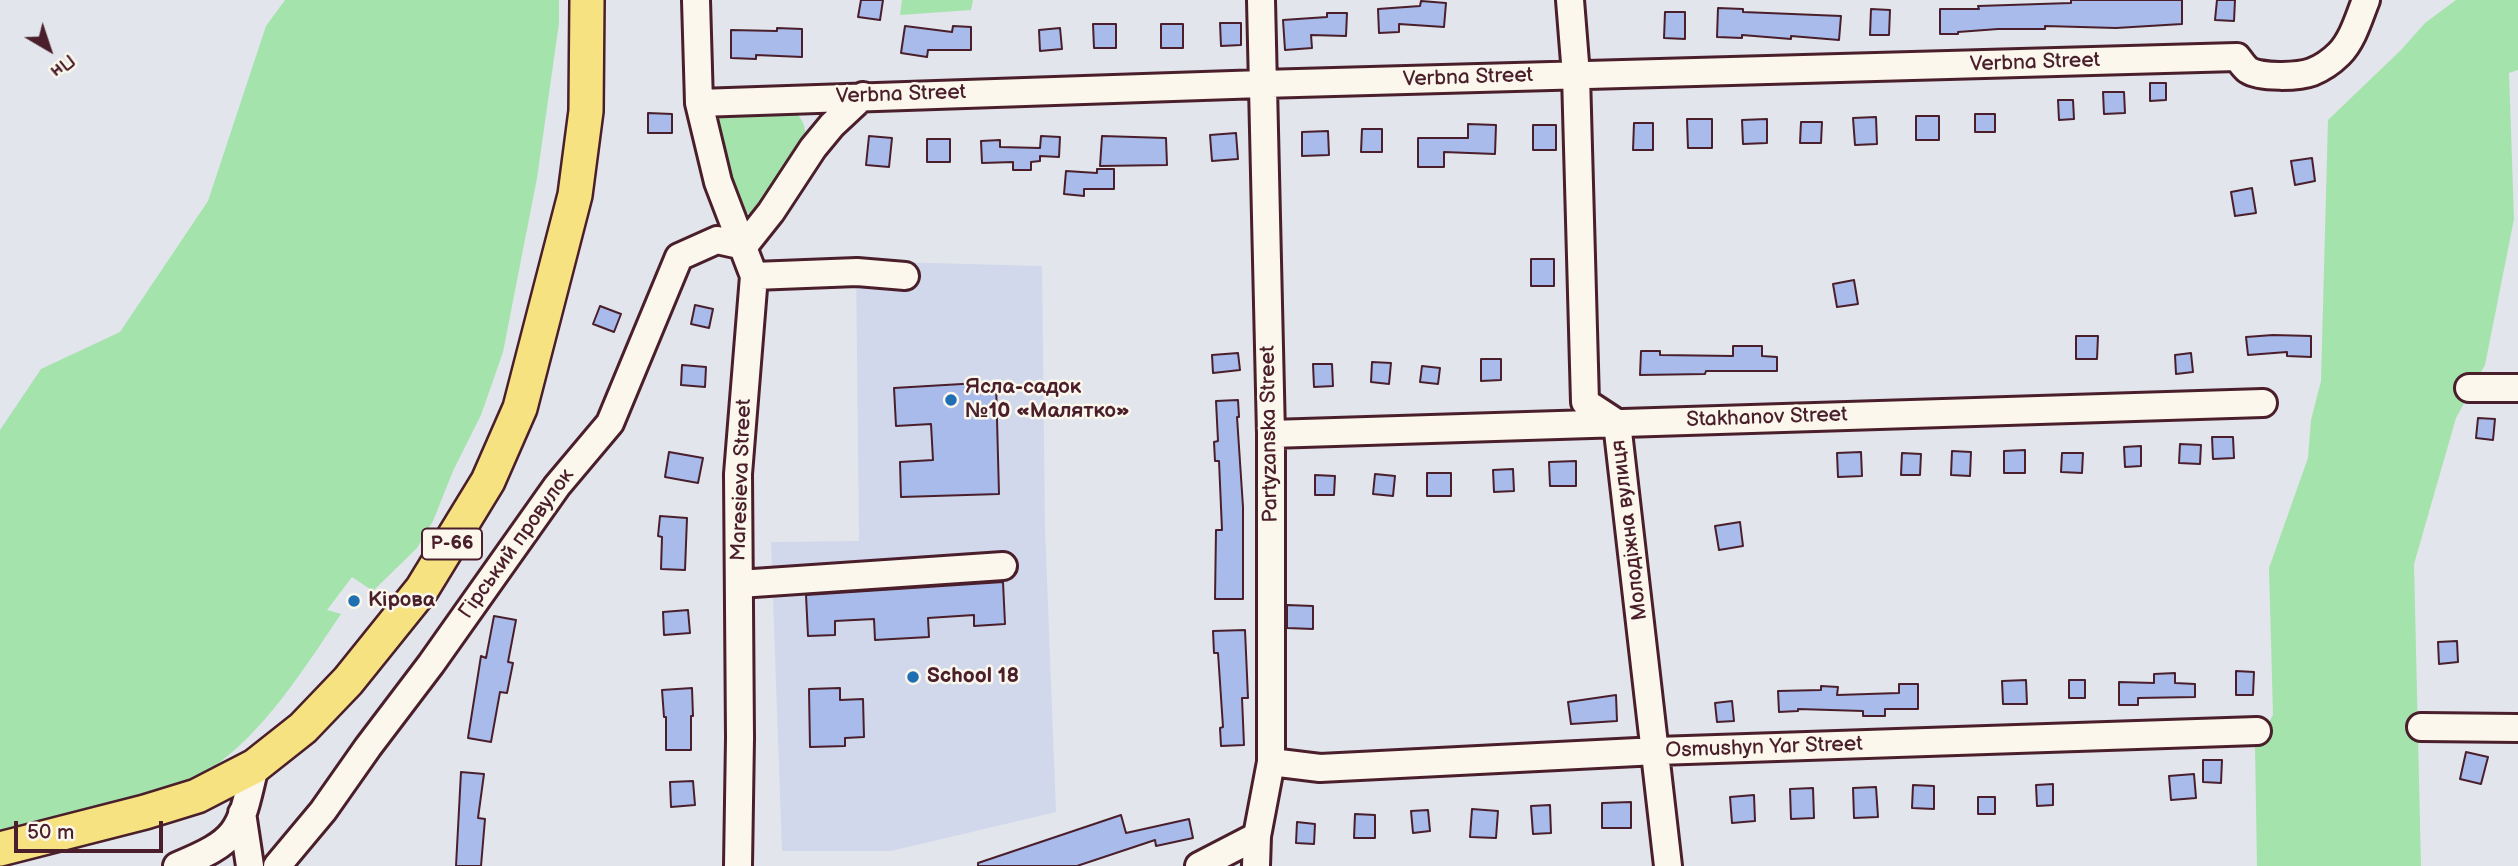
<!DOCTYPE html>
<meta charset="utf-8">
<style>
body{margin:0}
#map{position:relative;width:2518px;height:866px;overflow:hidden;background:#e2e5eb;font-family:"Balsamiq Sans",sans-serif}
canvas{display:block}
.north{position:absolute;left:14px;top:14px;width:70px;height:70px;-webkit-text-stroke:5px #fbf7ec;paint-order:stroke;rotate:141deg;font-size:19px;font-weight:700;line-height:28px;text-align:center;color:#4a1f2b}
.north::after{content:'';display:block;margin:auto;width:24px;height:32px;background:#4a1f2b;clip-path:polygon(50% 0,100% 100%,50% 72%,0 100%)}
.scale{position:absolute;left:14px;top:821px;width:149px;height:32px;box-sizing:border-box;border:4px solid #4a1f2b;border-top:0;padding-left:9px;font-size:21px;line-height:24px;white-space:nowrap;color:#4a1f2b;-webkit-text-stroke:5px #fbf7ec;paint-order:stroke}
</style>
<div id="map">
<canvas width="2518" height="866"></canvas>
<div class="north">Пн</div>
<div class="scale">50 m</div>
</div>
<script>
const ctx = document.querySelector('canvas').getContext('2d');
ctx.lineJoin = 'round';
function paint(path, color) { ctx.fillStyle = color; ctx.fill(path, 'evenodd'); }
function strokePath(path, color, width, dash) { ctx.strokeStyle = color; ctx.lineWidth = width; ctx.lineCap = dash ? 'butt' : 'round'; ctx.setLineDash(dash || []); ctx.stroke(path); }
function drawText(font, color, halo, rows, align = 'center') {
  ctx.font = font + ' "Balsamiq Sans",sans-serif'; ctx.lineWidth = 5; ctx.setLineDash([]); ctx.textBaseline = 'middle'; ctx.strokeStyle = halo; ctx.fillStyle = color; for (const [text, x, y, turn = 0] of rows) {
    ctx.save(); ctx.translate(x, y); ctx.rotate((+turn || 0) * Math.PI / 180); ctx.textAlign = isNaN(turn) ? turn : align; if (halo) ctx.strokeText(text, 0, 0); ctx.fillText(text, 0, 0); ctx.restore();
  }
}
paint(new Path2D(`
 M856 261 1042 266 1045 529 1056 812 891 851H782L771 542 859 541Z`), '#d1d8eb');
paint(new Path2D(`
 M285 0H559V23L537 178 503 352 481 415 453 471 433 521 417 548 373 591 352 577 327 610 341 614C303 670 265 732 208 771 192 782 162 789 143 795 96 810 49 827 0 835V430L41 369 120 332 208 201 266 26Z
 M902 0H973L971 10 900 15Z
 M2456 0H2518V70L2509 73 2514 219 2485 365 2456 418 2414 564 2421 866H2257L2255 747 2273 715 2269 568 2308 458 2311 420 2321 381 2328 120 2401 50 2425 23Z
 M787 106C801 115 806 124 806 141L759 214 747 213 718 140 715 112Z`), '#a4e3ab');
const building = new Path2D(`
 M861 0H883L880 20 858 17Z
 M2071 0H2182V24L2116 28 2045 26V29H1998L1958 32V34H1940V9H1979L1978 6 2071 3Z
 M2217 0H2235L2234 21 2215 20Z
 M1421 1 1446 3 1444 27 1399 24V32L1379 33 1378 9 1420 6Z
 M1718 8 1743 9V12L1841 16 1839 40 1791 36V39L1742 35V38L1717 37Z
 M1871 9 1890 10 1889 35H1870Z
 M1665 12H1685V39L1664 38Z
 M1327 13H1347L1346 36 1311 35 1312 48 1285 50 1283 20 1327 17Z
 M1220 23H1241V45L1221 46Z
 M1093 24H1116V48H1094Z
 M1161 24H1183V48H1161Z
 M905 26 952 32 953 26 971 27V50H928L927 57 901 53Z
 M777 28 802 29V57L756 55V59L731 58V30L777 31Z
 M1060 28 1062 49 1040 51 1039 30Z
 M2150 83H2166V100L2150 101Z
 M2103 92H2124L2125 113 2104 114Z
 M2058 100H2073L2074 119 2059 120Z
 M648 113 672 114V133H648Z
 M1975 114H1995V132H1975Z
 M1916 116H1939V140H1916Z
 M1876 117 1877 144 1855 145 1853 118Z
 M1687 119H1712V148H1688Z
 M1767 119V143L1743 144 1742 120Z
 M1801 122H1822L1821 143H1800Z
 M1634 123H1653V150H1633Z
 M1468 124 1496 125 1495 154 1444 152V167H1418V138H1468Z
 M1533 125H1556V150H1533Z
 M1362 129H1382V152H1361Z
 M1328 131 1329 155 1302 156V132Z
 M1236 133 1238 159 1212 161 1210 135Z
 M869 136 892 138 889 167 866 165Z
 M1041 136 1060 137 1059 157 1040 156V161L1031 162V170H1013V162L982 163 981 141 1000 140V147L1040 148Z
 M1102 136 1166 138 1167 165 1100 166Z
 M927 139H950V162H927Z
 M2312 158 2315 181 2295 185 2291 161Z
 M1097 169H1114V189H1084V196L1064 194 1066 171 1097 173Z
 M2252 188 2256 213 2235 216 2231 192Z
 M1531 259H1554V286H1531Z
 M1854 280 1858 304 1837 307 1833 284Z
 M695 305 713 309 709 328 691 324Z
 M600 306 621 314 614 332 593 324Z
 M2273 335 2311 336V357L2287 356V352L2248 355 2246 337Z
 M2076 336H2098L2097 359H2076Z
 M1733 346H1762V356L1777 357V371H1706L1705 374 1640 375 1641 351H1660V355L1733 356Z
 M1238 353 1240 370 1213 373 1212 355Z
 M2191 353 2193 372 2176 374 2175 355Z
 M1481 359H1501V380L1481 381Z
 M1372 362 1391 363 1389 384 1371 382Z
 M1313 364H1332L1333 386 1314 387Z
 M682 365 706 367 705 387 681 385Z
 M1422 366 1440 368 1438 384 1420 382Z
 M996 382 999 494 901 497 900 462 933 460 931 424 896 426 894 388Z
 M1238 400 1239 417H1237L1243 507V599H1215L1216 530H1222L1219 461H1215L1214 442 1218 441 1216 401Z
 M2478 418 2495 419 2493 440 2476 438Z
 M2212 437H2233L2234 458 2213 459Z
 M2180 444 2201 445 2200 464 2179 463Z
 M2141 446V466L2125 467 2124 447Z
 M2025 450V473H2004V451Z
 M1952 451 1971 452 1970 476 1951 475Z
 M669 452 703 458 698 483 665 477Z
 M1861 452 1862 476 1838 477 1837 453Z
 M1902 453 1921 454 1920 475H1901Z
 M2062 453H2083L2082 473 2061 472Z
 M1576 461V486H1550L1549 462Z
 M1513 469 1514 491 1494 492 1493 470Z
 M1427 473H1451V496H1427Z
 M1375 474 1395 476 1393 496 1373 494Z
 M1315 475 1335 476 1334 495H1315Z
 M660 516 687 518 685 570 661 569 662 537 658 536Z
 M1740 522 1743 546 1719 550 1715 526Z
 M1003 582 1005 624 974 626V615L928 618 929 637 875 640 874 619 835 621V635L808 636 806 595Z
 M1287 605 1313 606V629L1287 628Z
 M688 610 690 633 664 635 663 612Z
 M494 616 516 620 508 662 513 663 507 693 500 692 491 742 468 738 481 656 486 658Z
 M1245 630 1248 698H1242L1244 745 1221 746 1220 728 1223 727 1218 653H1214L1213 631Z
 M2457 641 2458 662 2439 664 2438 642Z
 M2236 671 2254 672 2253 695H2236Z
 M2175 673V683L2195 684V697L2138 698V705H2119V682L2154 683V674Z
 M2026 680 2027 704H2003L2002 681Z
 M2069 680H2085V698H2069Z
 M1899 684H1918V709H1885V716H1863V711L1798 709V711L1779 712 1778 691 1821 690V686L1838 687 1837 695 1899 693Z
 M692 688 693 716H691V750H666V717H664L662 690Z
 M840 688V700L863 699 864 737 845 738V746L810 747 809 689Z
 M1616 695 1617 721 1571 724 1568 702Z
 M1732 701 1734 721 1717 722 1715 703Z
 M2466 752 2488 757 2481 784 2460 779Z
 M2203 760H2222L2221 783 2203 782Z
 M461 772 484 774 478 818 485 819 481 866H456Z
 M2194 774 2196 798 2171 800 2169 776Z
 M693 781 695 805 671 807 670 782Z
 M2053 784V805L2037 806 2036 785Z
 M1913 785 1934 786V809L1912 808Z
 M1876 787 1878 817 1854 818 1853 788Z
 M1813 788 1814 818 1791 819 1790 789Z
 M1754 795 1755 821 1732 823 1730 797Z
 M1978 797H1995V814H1978Z
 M1631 802V828H1602V803Z
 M1550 805 1551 833 1533 834 1531 806Z
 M1472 809 1498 811 1496 838 1470 837Z
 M1428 810 1430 831 1413 833 1411 811Z
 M1355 814 1375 815V838H1354Z
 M1121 815 1126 833 1189 819 1193 838 1156 846 1155 840 1077 866H978V863Z
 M1297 822 1315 824 1314 844 1296 843Z`);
paint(building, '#a8bbea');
strokePath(building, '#4a1f2b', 2);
const minor = new Path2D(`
 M696 0 699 103 718 182 754 276 738 474 740 738 738 866
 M1570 0 1576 75 1585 402 1617 423 1668 866
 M699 103 1262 84 2237 57C2240 61 2244 67 2248 70 2260 78 2299 77 2312 72 2322 68 2332 61 2339 54 2353 40 2359 17 2366 0
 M754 276 857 272 905 276
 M2469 388H2518
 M1271 434 2263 403
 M739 584 1003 566
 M2421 727 2518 728
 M1271 762 1320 768 1657 751 2257 731
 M242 813 250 866
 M177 866C241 840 240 830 255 766
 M277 866 323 811 368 747 431 664 557 486 610 423 679 257 717 240 744 246 771 212 813 148 832 125 863 96
 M1199 866 1257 836
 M1256 866 1257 836 1271 762V434L1261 0`);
const major = new Path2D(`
 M0 849 145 812 197 796 255 766 303 728 348 681 422 589 488 481 520 408 575 195 586 111 587 0`);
strokePath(minor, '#4a1f2b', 32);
strokePath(major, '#4a1f2b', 38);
strokePath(minor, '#fbf7ec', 26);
strokePath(major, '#f7e281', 33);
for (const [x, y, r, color] of [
 [951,400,7,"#1f6fb2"],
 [354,601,7,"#1f6fb2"],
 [913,677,7,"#1f6fb2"]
]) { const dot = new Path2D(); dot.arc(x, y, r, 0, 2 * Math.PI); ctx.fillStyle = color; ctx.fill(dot); strokePath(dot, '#fbf7ec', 2.5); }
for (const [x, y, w] of [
 [452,544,60]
]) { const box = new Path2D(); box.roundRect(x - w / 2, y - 15.5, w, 31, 5); ctx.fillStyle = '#fbf7ec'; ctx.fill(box); strokePath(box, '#4a1f2b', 2); }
drawText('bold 19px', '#4a1f2b', null, [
 ["Р-66",452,544]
]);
drawText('21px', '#4a1f2b', '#fbf7ec', [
 ["Verbna Street",2035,63,-2],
 ["Verbna Street",1468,78,-2],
 ["Verbna Street",901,95,-2],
 ["Stakhanov Street",1767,418,-2],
 ["Partyzanska Street",1270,434,-91],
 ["Maresieva Street",742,480,-88],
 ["Молодіжна вулиця",1630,530,-97],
 ["Гірський провулок",517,544,-54],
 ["Osmushyn Yar Street",1764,748,-2]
]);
drawText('bold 21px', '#4a1f2b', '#fbf7ec', [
 ["Ясла-садок",965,388],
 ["№10 «Малятко»",965,412],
 ["Кірова",368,601],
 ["School 18",927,677]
], 'left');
</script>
